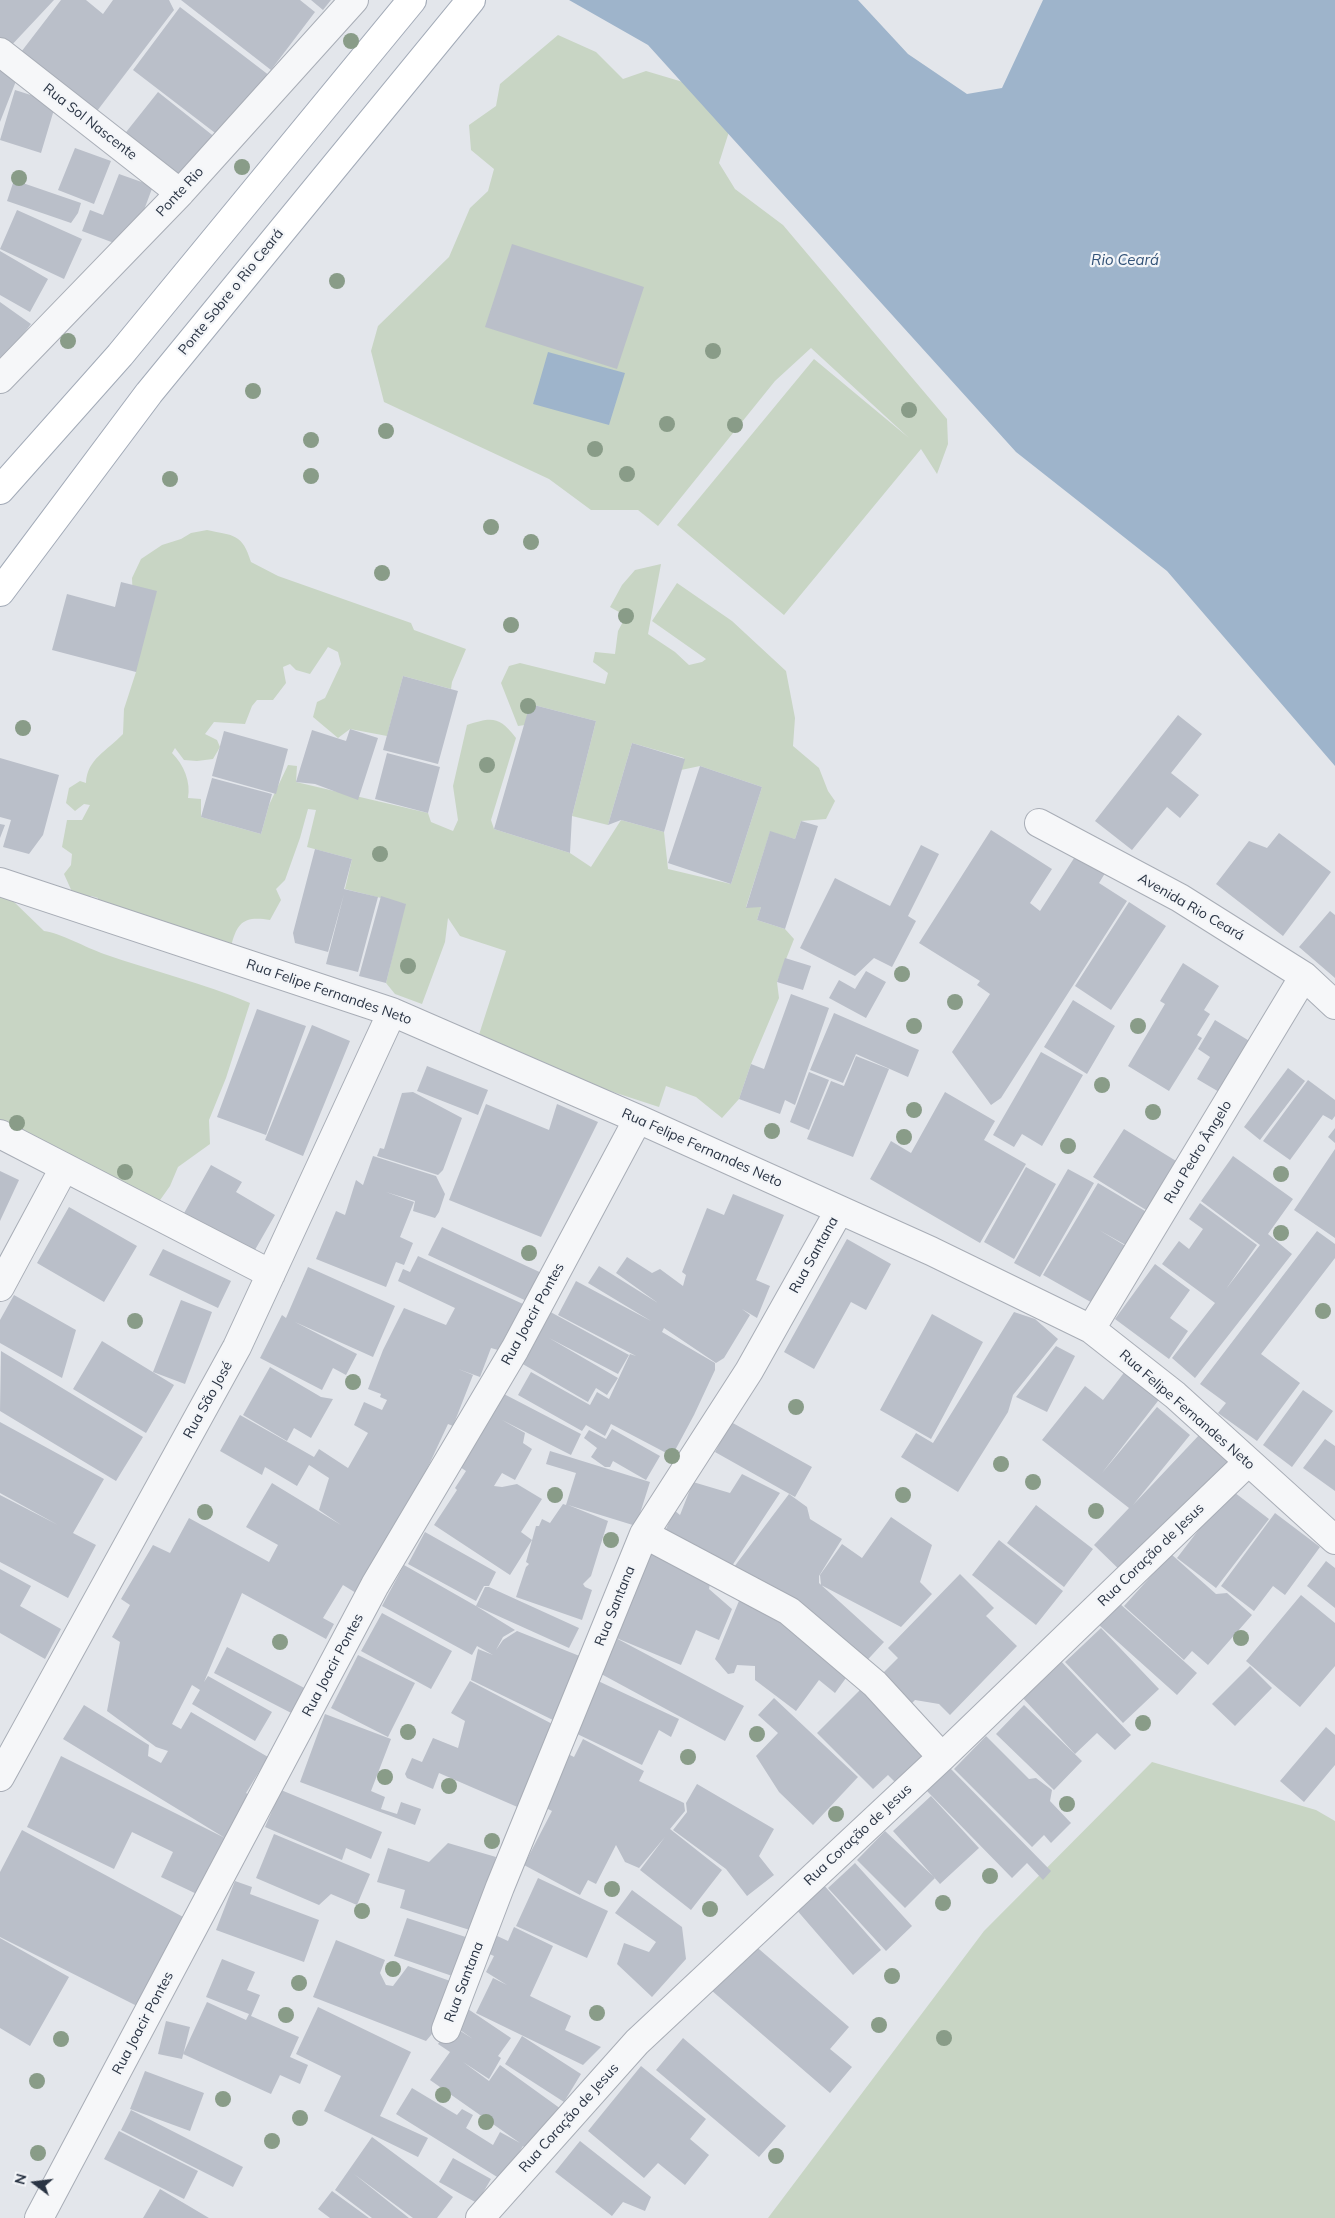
<!DOCTYPE html>
<meta charset="utf-8">
<style>
body{margin:0}
#map{position:relative;width:1335px;height:2218px;overflow:hidden;background:#e3e6eb;font-family:Mulish,sans-serif}
canvas{display:block}
.north{position:absolute;left:10px;top:2158px;width:50px;height:50px;-webkit-text-stroke:4px #f3f5f8;paint-order:stroke;rotate:285deg;font-size:14px;font-weight:700;line-height:20px;text-align:center;color:#2a3444}
.north::after{content:'';display:block;margin:auto;width:18px;height:22px;background:#2a3444;clip-path:polygon(50% 0,100% 100%,50% 72%,0 100%)}
</style>
<div id="map">
<canvas width="1335" height="2218"></canvas>
<div class="north">N</div>
</div>
<script>
const ctx = document.querySelector('canvas').getContext('2d');
ctx.lineJoin = 'round';
function paint(path, color) { ctx.fillStyle = color; ctx.fill(path, 'evenodd'); }
function strokePath(path, color, width, dash) { ctx.strokeStyle = color; ctx.lineWidth = width; ctx.lineCap = dash ? 'butt' : 'round'; ctx.setLineDash(dash || []); ctx.stroke(path); }
function drawText(font, color, halo, rows, align = 'center') {
  ctx.font = font + ' Mulish,sans-serif'; ctx.lineWidth = 4.5; ctx.setLineDash([]); ctx.textBaseline = 'middle'; ctx.strokeStyle = halo; ctx.fillStyle = color; for (const [text, x, y, turn = 0] of rows) {
    ctx.save(); ctx.translate(x, y); ctx.rotate((+turn || 0) * Math.PI / 180); ctx.textAlign = isNaN(turn) ? turn : align; if (halo) ctx.strokeText(text, 0, 0); ctx.fillText(text, 0, 0); ctx.restore();
  }
}
paint(new Path2D(`
 M558 35 596 52 623 79 646 71 703 88 735 113 719 163 735 189 783 225 947 419 948 444 937 474 921 449 784 615 677 525 814 359 909 438 811 348 775 381 658 526 638 510H591L549 479 384 402 371 351 378 326 449 257 470 208 488 191 494 169 471 150 469 125 496 106 500 84Z
 M207 530C234 536 242 533 251 562L278 576 411 623 414 630 466 649 452 682 451 689 403 676 387 736 350 729 338 738 313 717 317 702 325 698 341 664 338 652 328 647 310 674 296 670 290 664 283 667 286 683 273 700H257L252 706 245 724 214 722 205 734 217 740 220 747 213 759 197 761 184 760 175 748 172 753C184 765 191 782 188 798L201 799V817L261 834 269 805 288 765 297 766 296 782 428 813 431 822 453 831 458 820 453 786 467 725C492 717 499 716 516 738L491 820 494 829 570 853 591 867 621 820 664 832 668 869 731 884 762 787 700 766 681 770 684 758 632 743 608 825 572 816 596 721 530 704 525 725 518 726 501 683 509 666 520 663 605 684 608 673 593 662 595 652 615 654 618 631 626 616 610 607 622 585 635 570 661 564 648 634 675 652 689 665 702 662 706 659 652 621 677 583 732 621 786 671 795 718 793 746 819 768 828 791 835 801 826 819 801 821 795 839 770 832 746 907H761L757 920 785 929 794 939 777 982 779 998 751 1064 739 1099 722 1118 696 1097 666 1086 659 1107 475 1047 506 951 460 936 448 918 445 942 422 1004 395 994 386 983 405 904 345 889 352 859 307 847 316 810 308 809 300 838 285 880 276 889 281 900 270 920C244 916 237 922 231 947L97 909 98 898 91 896 81 900 73 894 64 874 71 865 72 854 62 847 67 820H82L90 805 84 804 75 811 66 803 69 788 80 781 86 783C87 759 107 751 123 734L124 709 136 672 132 578 141 559 162 545 181 539 191 533Z
 M0 897 11 899 44 931C60 933 87 948 104 954 153 971 203 983 250 1003L226 1078 209 1120 210 1144 178 1167 170 1186 158 1203 0 1130Z
 M1152 1762 1316 1810 1335 1821V2218H768L984 1931Z`), '#c8d5c4');
paint(new Path2D(`
 M569 0H858L908 54 967 94 1002 88 1043 0H1335V766L1167 571 1016 452 648 45Z
 M548 352 625 373 609 425 533 404Z`), '#9eb4cb');
paint(new Path2D(`
 M0 0H54L8 49 0 42Z
 M61 0H86L103 14 113 0H169L174 10 94 115 18 56Z
 M181 0H300L315 12 271 70Z
 M311 0H331L323 10Z
 M180 7 270 76 223 139 133 70Z
 M0 69 18 76 0 122Z
 M15 90 56 103 41 153 0 140Z
 M158 92 216 138 178 187 119 141Z
 M75 148 111 161 94 204 58 190Z
 M119 174 153 186 144 210 114 243 82 231 90 210 103 215Z
 M14 180 81 203 78 213 71 223 7 201Z
 M17 210 82 239 64 279 0 249Z
 M512 244 644 287 617 369 485 327Z
 M0 251 48 279 30 312 0 295Z
 M0 302 31 324 0 365Z
 M121 582 157 591 136 672 52 650 67 594 115 607Z
 M403 676 458 691 438 764 383 750Z
 M530 704 596 721 572 816 570 853 494 829Z
 M1178 715 1202 734 1171 773 1199 795 1180 818 1167 807 1132 850 1095 821Z
 M350 729 378 738 358 800 315 784 296 782 312 730 346 741Z
 M224 731 288 749 276 794 212 776Z
 M632 743 685 759 664 832 621 820 608 825Z
 M387 753 440 767 428 813 375 799Z
 M0 758 59 775 43 835 29 854 3 847 11 820 0 817Z
 M700 766 762 787 731 884 668 863Z
 M212 778 272 794 261 834 201 817Z
 M801 821 818 826 785 929 757 920 761 907 746 908 770 831 795 839Z
 M0 824 5 825 0 838Z
 M991 830 1052 869 1030 903 1040 911 1078 852 1107 870 1099 883 1127 901 1001 1098 991 1105 952 1052 990 994 977 985 980 981 919 943Z
 M1279 833 1331 872 1283 936 1216 884 1249 841 1267 848Z
 M921 845 939 854 908 916 916 921 892 967 874 958 855 976 800 948 835 878 890 906Z
 M315 849 352 859 344 889 378 897 358 972 326 964 344 894 328 952 295 943 293 933Z
 M381 896 406 904 386 983 359 976Z
 M1129 902 1166 926 1111 1010 1075 986Z
 M1330 911 1335 915V978L1299 947Z
 M785 958 811 966 803 990 777 982Z
 M1183 963 1219 986 1204 1010 1210 1014 1197 1035 1202 1038 1169 1091 1128 1066 1165 1004 1160 1001Z
 M866 971 886 982 866 1018 829 998 839 980 855 989Z
 M791 994 829 1008 795 1105 785 1100 780 1114 739 1099 751 1064 764 1069Z
 M1073 1000 1115 1026 1087 1074 1044 1047Z
 M257 1009 306 1026 266 1135 217 1117Z
 M834 1013 919 1050 908 1077 856 1054 843 1083 810 1070Z
 M1215 1020 1256 1045 1226 1096 1197 1079 1210 1057 1198 1049Z
 M312 1025 350 1041 303 1156 265 1140Z
 M1041 1052 1083 1075 1042 1146 1022 1134 1014 1147 993 1135Z
 M856 1056 889 1069 853 1157 807 1139 831 1081 844 1086Z
 M427 1066 488 1090 478 1115 417 1091Z
 M1288 1068 1305 1081 1260 1140 1244 1127Z
 M809 1072 829 1080 809 1130 790 1122Z
 M1308 1080 1335 1100V1116L1332 1120 1323 1115 1290 1160 1263 1141Z
 M413 1092 462 1118 443 1170 438 1175 377 1156 380 1148 384 1149 402 1093Z
 M945 1092 995 1121 984 1140 1026 1164 980 1243 870 1179 891 1141 911 1153Z
 M486 1104 549 1130 557 1104 598 1122 541 1237 449 1200Z
 M1335 1128V1143L1328 1137Z
 M1124 1129 1181 1164 1151 1213 1093 1177Z
 M1335 1149V1238L1294 1210Z
 M373 1156 436 1176 445 1194 439 1212 435 1218 413 1211 415 1201 386 1192 414 1202 400 1237 413 1243 404 1265 396 1262 386 1287 316 1259 336 1211 345 1215 356 1180 363 1185Z
 M1233 1156 1293 1199 1268 1234 1292 1254 1195 1378 1172 1358 1215 1303 1162 1264 1179 1241 1189 1249 1203 1229 1189 1219 1200 1203 1257 1245 1226 1289 1260 1245 1201 1201Z
 M211 1165 242 1182 236 1192 275 1215 252 1255 183 1215Z
 M1026 1167 1056 1184 1014 1259 984 1242Z
 M1068 1169 1094 1183 1040 1277 1014 1263Z
 M0 1171 19 1180 0 1221Z
 M1098 1183 1150 1214 1131 1248 1099 1230 1129 1248 1096 1305 1043 1275Z
 M733 1194 784 1215 756 1280 770 1286 757 1318 742 1309 750 1315 724 1358 716 1363 664 1328 662 1332 715 1363V1370L694 1415 672 1456 611 1424 605 1436 586 1425 582 1431 518 1395 531 1372 590 1405 597 1392 609 1399 630 1354 636 1356 558 1315 576 1281 651 1321 588 1283 599 1266 658 1303 616 1273 627 1257 652 1273 660 1269 683 1286 686 1275 682 1272 707 1208 724 1215Z
 M69 1207 137 1246 104 1302 37 1263Z
 M442 1227 546 1275 533 1304 428 1255Z
 M1317 1231 1335 1244V1258L1261 1354 1300 1383 1257 1441 1218 1413 1226 1403 1200 1384Z
 M847 1239 891 1264 866 1310 851 1302 814 1369 784 1352Z
 M163 1249 231 1281 218 1308 149 1275Z
 M418 1256 523 1304 498 1350 491 1348 480 1377 458 1369 473 1375 453 1426 448 1424 427 1469 356 1593 343 1585 323 1618 334 1624 326 1639 242 1593 204 1682 208 1676 272 1712 255 1741 192 1704 200 1690 192 1685 172 1724 181 1729 191 1712 268 1757 246 1793 253 1798 201 1896 161 1877 173 1852 132 1832 114 1869 27 1827 61 1756 225 1838 63 1739 84 1705 149 1745 148 1756 161 1763 168 1751 156 1747 107 1711 120 1642 112 1637 130 1605 121 1599 153 1545 170 1553 189 1518 269 1562 278 1545 246 1527 272 1483 341 1525 319 1510 329 1478 309 1465 297 1486 265 1467 262 1475 220 1451 240 1415 314 1457 319 1449 348 1468 368 1433 354 1425 364 1402 382 1410 387 1400 380 1397 381 1394 368 1389 383 1350 404 1308 446 1325 455 1308 398 1281 403 1269 410 1272Z
 M1155 1264 1190 1290 1170 1318 1188 1331 1169 1359 1115 1319Z
 M308 1267 395 1306 373 1357 295 1322 357 1354 346 1375 333 1368 322 1390 260 1358 282 1315 286 1318Z
 M14 1295 76 1330 62 1378 0 1343V1320Z
 M181 1300 212 1312 185 1384 153 1372Z
 M545 1309 629 1355 618 1374 549 1338 618 1378 607 1395 596 1388 588 1402 521 1363Z
 M1014 1312 1035 1319 1058 1339 1013 1395 1008 1412 958 1492 901 1457 916 1433 933 1443Z
 M932 1314 983 1342 931 1439 880 1410Z
 M102 1341 174 1385 146 1433 73 1389Z
 M1056 1346 1075 1356 1047 1412 1016 1397Z
 M1 1351 143 1437 116 1481 0 1411Z
 M270 1367 321 1397 333 1399 311 1438 294 1428 287 1441 243 1415Z
 M1126 1370 1161 1397 1102 1473 1157 1407 1190 1435 1133 1505 1202 1432 1234 1462 1126 1576 1094 1545 1129 1508 1042 1440 1085 1386 1103 1400Z
 M1303 1390 1333 1411 1292 1467 1263 1445Z
 M502 1393 581 1434 571 1455 502 1420 525 1433 523 1443 532 1449 515 1480 502 1473 494 1486 502 1487 517 1484 542 1499 521 1532 532 1540 510 1575 434 1525 457 1490 455 1488 466 1471 460 1467Z
 M0 1422 104 1479 73 1533 96 1545 68 1598 0 1562V1495L58 1525 0 1493Z
 M731 1422 812 1467 795 1497 715 1452Z
 M612 1429 660 1456 646 1480 613 1461 610 1467H605L591 1457 597 1448 584 1438 589 1430 606 1439Z
 M1325 1439 1335 1446V1491L1303 1468Z
 M550 1451 650 1482 636 1526 568 1505 608 1521 591 1576 583 1584 585 1587 592 1590 582 1620 516 1597 526 1567 529 1564 526 1562 536 1526H539L542 1519 550 1523 563 1504 566 1505 576 1473 546 1464Z
 M742 1474 780 1493 726 1575 661 1541 674 1510 680 1515 693 1482 730 1493Z
 M1230 1489 1269 1519 1216 1588 1177 1558Z
 M789 1494 807 1507 810 1519 842 1539 819 1576V1583L884 1642 860 1668 734 1567Z
 M1036 1505 1093 1549 1064 1587 1007 1543Z
 M1275 1513 1320 1547 1285 1595 1273 1586 1254 1611 1221 1586Z
 M891 1517 932 1545 920 1582 932 1594 901 1627 821 1585 820 1575 842 1544 862 1558Z
 M425 1532 496 1572 489 1586H484L476 1601 408 1564Z
 M999 1540 1063 1591 1036 1625 972 1575Z
 M644 1549 711 1578 709 1589 732 1609 719 1640 696 1630 681 1665 614 1637 744 1706 725 1741 592 1669Z
 M1171 1554 1216 1594 1227 1593 1252 1615 1208 1665 1192 1651 1184 1660 1124 1606Z
 M1326 1561 1335 1568V1608L1307 1586Z
 M404 1565 476 1606 485 1587H489L579 1628 569 1648 476 1606 515 1630 503 1637 496 1650 503 1640 517 1631 582 1657 557 1722 471 1680 478 1649 493 1655 477 1646 472 1655 382 1606Z
 M0 1569 31 1586 20 1606 61 1629 45 1659 0 1633Z
 M960 1574 994 1608 986 1616 1017 1646 950 1715 939 1704 915 1700 906 1709 876 1680 898 1658 888 1648Z
 M1301 1595 1335 1623V1666L1300 1707 1246 1661Z
 M741 1596 854 1667 835 1693 819 1680 796 1711 755 1680V1666L737 1665 734 1673 728 1674 715 1659Z
 M1119 1603 1197 1673 1177 1695 1099 1625Z
 M382 1613 452 1651 431 1689 361 1651Z
 M1101 1628 1159 1689 1123 1723 1065 1662Z
 M227 1647 310 1691 297 1716 214 1673Z
 M358 1655 415 1683 388 1737 331 1708Z
 M1059 1659 1131 1735 1115 1750 1097 1733 1075 1754 1021 1696Z
 M1250 1666 1272 1688 1235 1726 1212 1704Z
 M596 1680 679 1719 671 1737 659 1730 642 1765 571 1731Z
 M470 1681 560 1728 529 1812 439 1773 433 1789 407 1778 405 1774 412 1758 422 1762 433 1738 458 1748 465 1721 451 1713Z
 M865 1685 933 1755 901 1788 888 1775 873 1789 817 1733Z
 M774 1698 858 1777 813 1825 779 1792 756 1756 778 1733 758 1715Z
 M1024 1705 1082 1761 1054 1790 996 1734Z
 M325 1714 391 1739 371 1791 385 1797 381 1809 397 1814 401 1802 421 1809 415 1825 300 1782Z
 M1326 1727 1335 1735V1765L1304 1802 1280 1781Z
 M986 1736 1029 1779 1036 1778 1052 1790 1050 1801 1071 1823 1051 1843 1044 1835 1032 1847 954 1769Z
 M583 1739 644 1771 639 1781 684 1803 685 1811 670 1829 722 1870 691 1910 640 1870 665 1837 639 1868 625 1862 616 1845 596 1884 588 1880 580 1895 524 1865 552 1811 540 1805 562 1751 574 1757Z
 M950 1768 1051 1871 1043 1880 1027 1863 1012 1878 927 1791Z
 M697 1784 774 1829 759 1856 774 1875 747 1896 726 1869 673 1830 687 1812 686 1803Z
 M281 1790 382 1832 371 1859 346 1848 342 1860 265 1827Z
 M931 1796 979 1848 940 1884 893 1831Z
 M22 1830 185 1918 137 2006 0 1937V1872Z
 M885 1831 935 1878 905 1908 857 1860Z
 M274 1834 370 1874 357 1905 331 1894 319 1905 256 1878Z
 M448 1843 496 1857 473 1931 400 1908 405 1890 377 1882 388 1848 429 1862Z
 M855 1863 912 1926 886 1951 828 1888Z
 M538 1878 608 1911 587 1958 516 1926Z
 M235 1881 252 1887 250 1894 319 1920 304 1962 216 1930Z
 M822 1883 881 1950 853 1975 795 1908Z
 M632 1890 682 1927 686 1959 652 1997 617 1964 624 1943 649 1952 656 1942 615 1913Z
 M407 1918 475 1940 461 1979 394 1956Z
 M514 1927 553 1946 530 1996 571 2016 565 2030 601 2047 583 2065 476 2013 493 1978 507 1985 486 1972 494 1956 487 1953 495 1935 508 1941Z
 M0 1938 69 1977 30 2046 0 2028Z
 M336 1940 385 1960 380 1973 386 1985 393 1986 408 1966 453 1982 437 2028 426 2041 313 1997Z
 M752 1943 849 2027 830 2049 852 2067 830 2093 711 1990Z
 M222 1959 255 1972 247 1990 260 1995 251 2016 299 2037 290 2057 308 2065 300 2084 280 2075 271 2094 183 2054 207 2002 246 2020 249 2014 206 1997Z
 M318 2007 411 2052 380 2116 428 2138 418 2157 324 2111 341 2076 296 2054Z
 M465 2007 511 2038 498 2056 501 2058 489 2079 463 2062 489 2081 500 2065 561 2109 530 2152 523 2146 502 2180 396 2114 412 2088 457 2115 462 2109 473 2115 466 2128 493 2145 500 2132 520 2143 430 2080 450 2052 438 2044 451 2025 473 2039 453 2025Z
 M166 2021 190 2027 182 2059 158 2054Z
 M522 2036 581 2074 564 2102 505 2064Z
 M683 2038 786 2126 759 2157 656 2070Z
 M641 2066 706 2119 690 2139 709 2155 685 2185 658 2163 644 2178 588 2131Z
 M145 2071 204 2093 190 2131 130 2109Z
 M131 2110 243 2167 233 2187 121 2130Z
 M119 2131 198 2171 184 2199 104 2159Z
 M372 2137 453 2197 437 2218H413L354 2174 409 2218H372L335 2190Z
 M580 2141 651 2197 645 2211 623 2202 612 2216 555 2172Z
 M453 2158 491 2179 477 2203 439 2182Z
 M160 2189 209 2218H143Z
 M332 2191 369 2218H330L318 2209Z`), '#babfc9');
const street = new Path2D(`
 M0 52 180 193
 M0 379 180 193 354 0
 M1039 823 1180 898 1304 976 1335 1005
 M0 882 392 1012 638 1119 931 1251 1091 1329 1175 1395 1335 1540
 M0 1134 271 1274
 M0 1287 64 1168
 M1091 1329 1304 976
 M644 1534 789 1611 875 1684 942 1757
 M0 1777 237 1347 392 1012
 M446 2029 500 1887 644 1534 749 1371 839 1211
 M39 2218 375 1585 515 1349 638 1119
 M480 2218 637 2042 942 1757 1247 1463`);
const primary = new Path2D(`
 M0 490 120 355 412 0
 M0 592 149 393 471 0`);
strokePath(street, '#a8adb6', 30);
strokePath(primary, '#a2aab7', 30);
strokePath(street, '#f6f7f9', 28);
strokePath(primary, '#fff', 28);
ctx.fillStyle = '#899c88';
for (const [x, y] of [
 [351,41],
 [242,167],
 [19,178],
 [337,281],
 [68,341],
 [713,351],
 [253,391],
 [909,410],
 [667,424],
 [735,425],
 [386,431],
 [311,440],
 [595,449],
 [627,474],
 [311,476],
 [170,479],
 [491,527],
 [531,542],
 [382,573],
 [626,616],
 [511,625],
 [528,706],
 [23,728],
 [487,765],
 [380,854],
 [408,966],
 [902,974],
 [955,1002],
 [914,1026],
 [1138,1026],
 [1102,1085],
 [914,1110],
 [1153,1112],
 [17,1123],
 [772,1131],
 [904,1137],
 [1068,1146],
 [125,1172],
 [1281,1174],
 [1281,1233],
 [529,1253],
 [1323,1311],
 [135,1321],
 [353,1382],
 [796,1407],
 [672,1456],
 [1001,1464],
 [1033,1482],
 [555,1495],
 [903,1495],
 [1096,1511],
 [205,1512],
 [611,1540],
 [1241,1638],
 [280,1642],
 [1143,1723],
 [408,1732],
 [757,1734],
 [688,1757],
 [385,1777],
 [449,1786],
 [1067,1804],
 [836,1814],
 [492,1841],
 [990,1876],
 [612,1889],
 [943,1903],
 [710,1909],
 [362,1911],
 [393,1969],
 [892,1976],
 [299,1983],
 [597,2013],
 [286,2015],
 [879,2025],
 [944,2038],
 [61,2039],
 [37,2081],
 [443,2095],
 [223,2099],
 [300,2118],
 [486,2122],
 [272,2141],
 [38,2153],
 [776,2156]
]) { ctx.beginPath(); ctx.arc(x, y, 8, 0, 2 * Math.PI); ctx.fill(); }
drawText('14px', '#2a3444', '#f3f5f8', [
 ["Rua Sol Nascente",90,122,38],
 ["Ponte Rio",180,192,-47],
 ["Ponte Sobre o Rio Ceará",231,292,-51],
 ["Avenida Rio Ceará",1191,907,30],
 ["Rua Felipe Fernandes Neto",329,992,19],
 ["Rua Felipe Fernandes Neto",702,1148,24],
 ["Rua Pedro Ângelo",1198,1152,-59],
 ["Rua Santana",814,1255,-61],
 ["Rua Joacir Pontes",533,1314,-61],
 ["Rua São José",208,1400,-61],
 ["Rua Felipe Fernandes Neto",1187,1410,41],
 ["Rua Coração de Jesus",1151,1555,-44],
 ["Rua Santana",615,1606,-68],
 ["Rua Joacir Pontes",333,1665,-62],
 ["Rua Coração de Jesus",858,1835,-43],
 ["Rua Santana",464,1982,-69],
 ["Rua Joacir Pontes",143,2023,-62],
 ["Rua Coração de Jesus",569,2118,-48]
]);
drawText('italic 15px', '#335378', '#f3f5f8', [
 ["Rio Ceará",1125,260]
]);
</script>
